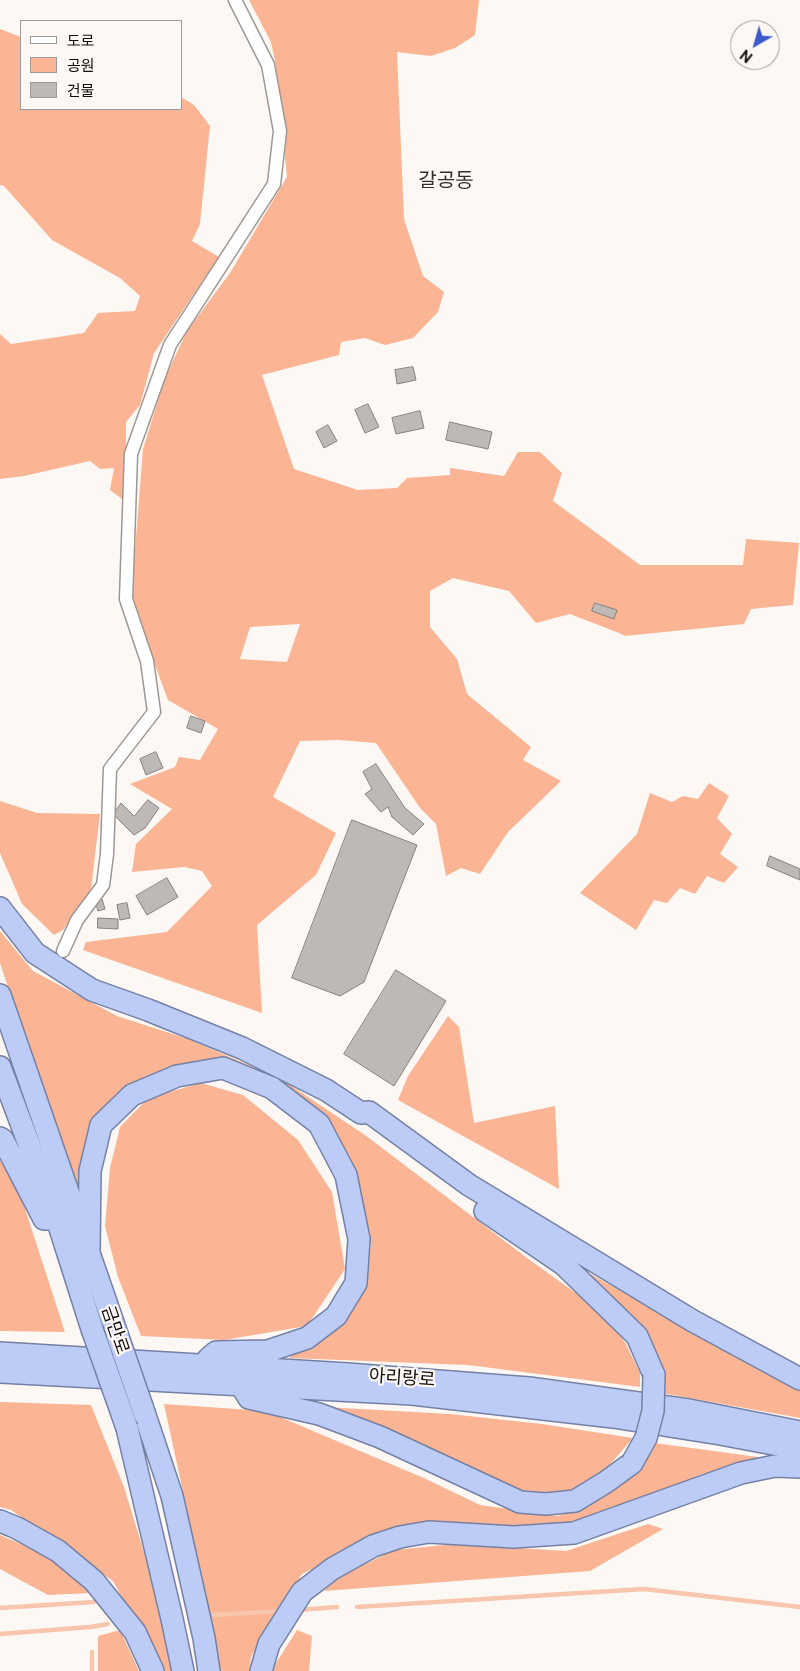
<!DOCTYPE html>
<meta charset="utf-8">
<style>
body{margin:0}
#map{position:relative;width:800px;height:1671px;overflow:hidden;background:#fef8f5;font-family:"Public Sans","Noto Sans KR",sans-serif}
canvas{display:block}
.legend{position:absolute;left:20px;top:20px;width:162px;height:90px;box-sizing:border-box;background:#fef8f5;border:1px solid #9f9a99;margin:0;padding:6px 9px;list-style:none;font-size:15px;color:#110e0e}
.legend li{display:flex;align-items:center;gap:10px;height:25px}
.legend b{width:25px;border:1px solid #9f9a99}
.north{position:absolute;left:730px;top:20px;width:50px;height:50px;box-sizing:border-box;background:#fef8f5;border:1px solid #9f9a99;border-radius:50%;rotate:218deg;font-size:14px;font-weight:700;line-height:20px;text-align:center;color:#110e0e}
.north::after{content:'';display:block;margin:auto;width:18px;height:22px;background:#3e59cc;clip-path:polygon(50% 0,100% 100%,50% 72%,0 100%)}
</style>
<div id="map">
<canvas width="800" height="1671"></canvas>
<ul class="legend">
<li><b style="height:6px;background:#fff"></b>도로</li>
<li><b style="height:14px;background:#fcb594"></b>공원</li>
<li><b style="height:14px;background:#bfb9b6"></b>건물</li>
</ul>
<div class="north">N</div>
</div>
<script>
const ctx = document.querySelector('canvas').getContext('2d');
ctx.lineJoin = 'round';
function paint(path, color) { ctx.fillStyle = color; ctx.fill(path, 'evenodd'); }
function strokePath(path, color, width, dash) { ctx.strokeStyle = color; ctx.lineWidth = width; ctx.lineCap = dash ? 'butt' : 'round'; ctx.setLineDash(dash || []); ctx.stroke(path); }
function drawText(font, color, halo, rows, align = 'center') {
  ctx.font = font + ' "Public Sans","Noto Sans KR",sans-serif'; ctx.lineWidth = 4.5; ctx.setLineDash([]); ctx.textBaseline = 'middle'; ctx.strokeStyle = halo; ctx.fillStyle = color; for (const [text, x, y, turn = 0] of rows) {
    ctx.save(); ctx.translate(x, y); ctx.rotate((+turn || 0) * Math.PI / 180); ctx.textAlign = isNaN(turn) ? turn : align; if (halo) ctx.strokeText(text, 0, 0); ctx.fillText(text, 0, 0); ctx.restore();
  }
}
paint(new Path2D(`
 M249 0H479L475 35 455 48 431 56 397 52 404 219 423 276 444 292 438 312 413 338 385 345 365 338 341 342 339 355 262 375 294 469 358 490 397 488 407 478 450 475V468L504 476 518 452H540L562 473 553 501 640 565H743L746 539 799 543 793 605 751 609 744 624 625 636 619 633 570 614 536 623 509 591 453 578 430 591V627L457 659 467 694 531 747 523 760 561 781 508 832 480 874 461 868 446 876 436 824 420 808 376 743 339 740 300 741 273 797 336 833 316 875 257 925 262 1013 83 950 86 942 167 932 212 886 202 871 185 867 132 872 136 844 172 809 130 784 175 767 179 757 200 760 218 729 168 700 134 608 132 588 143 449 165 378 187 331 230 273 287 177 275 61 271 42ZM300 624 287 662 240 659 250 627Z
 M0 29 21 37V109H181V97L194 105 210 126 200 224 192 241 219 257 154 353 140 405 126 422V502L110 490 114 468 100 469 90 461 24 476 0 479V334L11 344 84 333 98 313 135 311 140 296 120 278 52 240 4 186 0 185Z
 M709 783 729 796 717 818 732 834 720 854 738 867 724 883 707 876 695 894 680 888 667 903 654 900 636 930 580 893 637 834 650 793 672 802 683 796 698 799Z
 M0 801 37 813 100 814 91 889 63 930 54 935 22 904 0 853Z
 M0 931 33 971 117 1016 188 1039 281 1079 365 1135 527 1258 588 1302 609 1320 626 1344 640 1373V1387L468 1365 289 1358 348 1315 371 1247 343 1149 250 1071 200 1061 134 1083 102 1115 80 1204 0 963Z
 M448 1016 459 1027 474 1123 555 1106 559 1189 398 1100 408 1076Z
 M201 1083 243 1095 298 1140 332 1192 345 1269 307 1326 224 1340 141 1336 118 1277 105 1226 110 1168 120 1127 148 1098Z
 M0 1161 18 1187 65 1332 0 1331Z
 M567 1261 800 1391V1418L662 1393 648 1338Z
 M0 1402 91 1405 124 1487 147 1562 173 1671H162L113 1581 11 1510 0 1507Z
 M164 1404 266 1411 426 1479 480 1505 558 1516 592 1504 635 1475 655 1443 772 1459 702 1474 653 1497 582 1525 548 1529 398 1527 302 1574 251 1657 249 1671H220L212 1626Z
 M324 1407 450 1414 542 1424 633 1438 606 1469 564 1494 521 1493Z
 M648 1524 663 1529 590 1571 324 1591 339 1577 394 1550 454 1544 566 1551Z
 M0 1535 46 1555 92 1593 48 1595 0 1569Z
 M120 1630 139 1671H98V1636Z
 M297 1630 312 1636 309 1671H271Z`), '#fcb594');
strokePath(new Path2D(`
 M357 1607 644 1589 800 1607
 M0 1608 94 1602
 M298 1610 337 1607
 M214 1615 283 1611
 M0 1634 90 1627 108 1624
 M92 1652V1671`), '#f8c5ad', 4.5);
const building = new Path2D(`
 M413 367 416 380 397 384 395 370Z
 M368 404 379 427 365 433 355 410Z
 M420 411 424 428 396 434 392 418Z
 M450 422 492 432 488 449 446 440Z
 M328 425 337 441 324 448 316 432Z
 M595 603 617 610 614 619 592 611Z
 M191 716 205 721 201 733 187 728Z
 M156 752 163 768 146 775 140 759Z
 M376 764 405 808 424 824 413 835 392 817 388 807 381 812 365 794 372 789 363 772Z
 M148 800 159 808 145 828 134 835 113 814 121 803 134 816Z
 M352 820 417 845 364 982 340 996 292 978Z
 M770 856 800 869V880L767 866Z
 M167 878 178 897 147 915 136 896Z
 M102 899 105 909 98 911 95 901Z
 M127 903 130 918 120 920 117 905Z
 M98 918 118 919V929L98 928Z
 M396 970 446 1001 394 1086 344 1054Z`);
paint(building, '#bfb9b6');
strokePath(building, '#86807e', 1);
const minor = new Path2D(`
 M63 951 77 920 103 885 107 854 110 769 154 712 147 661 126 599 131 454 170 345 274 184 280 131 268 65 235 0`);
const trunk = new Path2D(`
 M0 908 35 953 92 990 148 1010 242 1048 326 1090 361 1113 369 1112 469 1185 693 1321 800 1379
 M0 995 117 1334
 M0 1067 57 1219 92 1329
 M0 1138 3 1140 44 1219H49
 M485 1211 563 1264 637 1336 654 1375
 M89 1253 90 1171 101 1125 132 1095 177 1076 223 1068 272 1088 319 1124 346 1175 359 1239 356 1283 336 1316 307 1338 268 1351 216 1352 208 1359
 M0 1353 348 1374 529 1388 689 1410 800 1432
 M0 1372 412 1394 613 1417 720 1434 800 1449
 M242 1387 249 1398 319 1414 380 1437 520 1502 546 1504 575 1501 606 1482 632 1463
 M145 1415 172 1496 204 1638 209 1671
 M127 1428 172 1619 183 1671
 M0 1521 17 1528 58 1551 94 1581 135 1632 153 1671
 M261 1671 269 1644 302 1592 332 1569 373 1546 400 1537 429 1532 514 1537 574 1533 741 1473 775 1466 800 1467`);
strokePath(minor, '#9e9895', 15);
strokePath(trunk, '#7581a4', 24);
strokePath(minor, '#fff', 12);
strokePath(trunk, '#bcccf7', 21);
const trunkBridge = new Path2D(`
 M92 1329 127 1428
 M117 1334 145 1415
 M632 1463 646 1438 653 1411 654 1375`);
strokePath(trunkBridge, '#7581a4', 24, []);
strokePath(trunkBridge, '#bcccf7', 21);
drawText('18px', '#110e0e', '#fef8f5', [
 ["금만로",115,1330,71],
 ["아리랑로",402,1378,4]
]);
drawText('20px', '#332e2c', '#fef8f5', [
 ["갈공동",446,181]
]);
</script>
